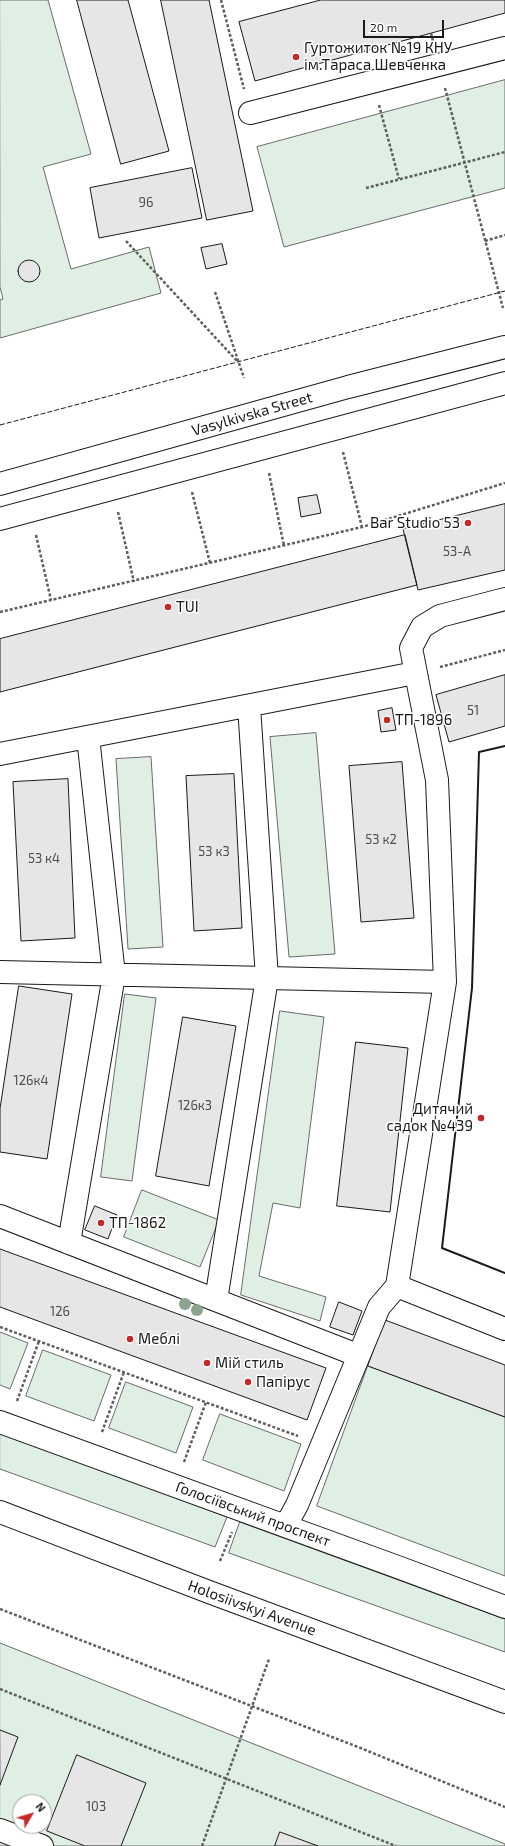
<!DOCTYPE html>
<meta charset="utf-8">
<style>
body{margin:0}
#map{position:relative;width:505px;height:1846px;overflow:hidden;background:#fff;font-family:"Exo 2",sans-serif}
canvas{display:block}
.north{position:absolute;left:12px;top:1794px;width:40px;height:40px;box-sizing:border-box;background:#fff;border:1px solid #a3a3a3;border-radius:50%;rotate:52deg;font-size:11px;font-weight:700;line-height:16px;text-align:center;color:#1a1a1a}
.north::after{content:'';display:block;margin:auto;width:14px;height:18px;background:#c62828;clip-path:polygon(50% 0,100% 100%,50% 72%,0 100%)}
.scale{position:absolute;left:363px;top:20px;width:81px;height:18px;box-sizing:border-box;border:2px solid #1a1a1a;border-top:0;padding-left:5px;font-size:12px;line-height:14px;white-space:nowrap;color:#1a1a1a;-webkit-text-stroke:3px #fff;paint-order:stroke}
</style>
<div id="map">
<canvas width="505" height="1846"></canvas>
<div class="north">N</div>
<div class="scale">20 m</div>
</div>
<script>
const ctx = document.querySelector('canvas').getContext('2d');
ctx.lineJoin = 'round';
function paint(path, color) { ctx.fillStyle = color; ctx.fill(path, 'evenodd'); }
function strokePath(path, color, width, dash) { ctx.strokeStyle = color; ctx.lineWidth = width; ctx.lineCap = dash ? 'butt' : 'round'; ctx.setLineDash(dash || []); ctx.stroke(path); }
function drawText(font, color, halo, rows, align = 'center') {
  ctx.font = font + ' "Exo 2",sans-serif'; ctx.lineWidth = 3; ctx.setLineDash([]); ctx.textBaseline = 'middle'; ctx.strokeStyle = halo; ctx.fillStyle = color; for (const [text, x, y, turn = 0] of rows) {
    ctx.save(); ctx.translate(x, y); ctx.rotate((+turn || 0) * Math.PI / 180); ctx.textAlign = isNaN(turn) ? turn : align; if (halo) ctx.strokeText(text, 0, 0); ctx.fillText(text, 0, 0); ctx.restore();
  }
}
const green = new Path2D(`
 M0 0H48L91 154 43 167 71 269 149 247 161 293 0 338V300L3 299 0 287Z
 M505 80V188L284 247 257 147Z
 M316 733 335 954 289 957 270 737Z
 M151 757 163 947 128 949 116 759Z
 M125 994 156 998 132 1181 101 1177Z
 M280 1011 324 1017 300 1208 273 1203 259 1276 326 1297 320 1321 241 1295Z
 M142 1190 219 1220 200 1267 124 1237Z
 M0 1332 28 1343 10 1389 0 1385Z
 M43 1350 111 1375 94 1421 26 1396Z
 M368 1366 505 1417V1576L317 1506Z
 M126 1382 193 1407 176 1453 109 1428Z
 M220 1414 301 1444 284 1491 203 1460Z
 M0 1431 227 1517 215 1547 0 1469Z
 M240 1522 505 1619V1652L229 1553Z
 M0 1643 505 1844V1846H0ZM20 1802H44V1826H20Z`);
paint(green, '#e0efe3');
strokePath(green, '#6a6a6a', 1);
const building = new Path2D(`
 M77 0H128L169 151 121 164Z
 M161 0H209L253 211 207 220Z
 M321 0H505V13L255 81 239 22Z
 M192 168 202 218 99 238 90 188Z
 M222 244 227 264 206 269 201 248Z
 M18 271a11 11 0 1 1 22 0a11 11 0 1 1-22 0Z
 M317 495 321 513 301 517 298 498Z
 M505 504V570L418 590 403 529Z
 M405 535 417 585 0 692V639Z
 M505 675V726L449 742 436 695Z
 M392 708 396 730 381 732 378 711Z
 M402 762 414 918 361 922 349 766Z
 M234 774 242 928 194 931 186 776Z
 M68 779 75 938 21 941 13 782Z
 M19 986 72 994 47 1159 0 1152V1109Z
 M183 1017 236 1026 209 1186 156 1176Z
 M356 1042 408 1048 390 1212 337 1206Z
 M95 1206 117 1215 108 1239 85 1230Z
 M0 1249 326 1368 307 1420 0 1307Z
 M339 1302 362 1311 353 1335 330 1327Z
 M385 1320 505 1365V1417L368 1366Z
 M0 1730 18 1737 0 1785Z
 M77 1755 146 1783 121 1846H85L47 1831Z
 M280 1832 318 1846H275Z`);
paint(building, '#e6e6e6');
strokePath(building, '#1a1a1a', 1);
const minor = new Path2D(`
 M250 113 505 48
 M0 754 415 673
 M0 972 445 982
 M0 1216 357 1355
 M69 1243 114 975 88 737
 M397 1286 505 1329
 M216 1300 267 978 249 706
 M0 1422C168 1483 337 1544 505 1607
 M286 1525 297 1505 379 1307 397 1286 445 982 437 780 411 648 422 627 440 616 505 599
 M0 1830 42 1846`);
const major = new Path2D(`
 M0 484 348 387 505 347
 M0 519 505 383`);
const highway = new Path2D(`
 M0 1512 209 1592 505 1702`);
strokePath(minor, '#1a1a1a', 24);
strokePath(major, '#1a1a1a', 24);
strokePath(highway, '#1a1a1a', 24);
strokePath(new Path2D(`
 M221 0 244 89
 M431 33 433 41
 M445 88 503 308
 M379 105 399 179
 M366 188 505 152
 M126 241 238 362
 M485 241 505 235
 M215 292 244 378
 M343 452 362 527
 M269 473 284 546
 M192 492 210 563
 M118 512 134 582
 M36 535 51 600
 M0 612 362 527 505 483
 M440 667 505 650
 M0 1327 298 1436
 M17 1401 39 1341
 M102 1432 124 1372
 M184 1462 206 1402
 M220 1561 232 1532
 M0 1609 358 1747 505 1807
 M0 1689 396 1846
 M202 1846 269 1659`), '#5f5f5f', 2.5, [3, 2]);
strokePath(minor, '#fff', 22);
strokePath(major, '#fff', 22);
strokePath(highway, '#fff', 22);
strokePath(new Path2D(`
 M0 425 505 291`), '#1a1a1a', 1, [5, 2]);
strokePath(new Path2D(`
 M505 746 479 752 472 988 442 1248 505 1273`), '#1a1a1a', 2);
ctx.fillStyle = '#8aa48f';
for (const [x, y] of [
 [185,1304],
 [197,1310]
]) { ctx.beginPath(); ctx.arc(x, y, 6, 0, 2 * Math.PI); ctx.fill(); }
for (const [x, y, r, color] of [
 [296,57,4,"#c62828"],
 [468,523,4,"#c62828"],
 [168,607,4,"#c62828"],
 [387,720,4,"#c62828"],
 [481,1118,4,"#c62828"],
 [101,1223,4,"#c62828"],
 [130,1339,4,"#c62828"],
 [207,1363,4,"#c62828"],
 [248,1382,4,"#c62828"]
]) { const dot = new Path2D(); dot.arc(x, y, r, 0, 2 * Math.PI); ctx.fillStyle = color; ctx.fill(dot); strokePath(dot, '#fff', 1.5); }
drawText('13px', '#4d4d4d', null, [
 ["96",146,203],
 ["53-А",457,552],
 ["51",473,711],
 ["53 к2",381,840],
 ["53 к3",214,852],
 ["53 к4",44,859],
 ["126к4",31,1081],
 ["126к3",195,1106],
 ["126",60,1312],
 ["103",96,1807]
]);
drawText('15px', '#1a1a1a', '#fff', [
 ["Гуртожиток №19 КНУ",304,48],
 ["ім.Тараса Шевченка",304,65],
 ["Bar Studio 53",460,523,"right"],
 ["TUI",176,607],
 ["ТП-1896",395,720],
 ["Дитячий",473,1109,"right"],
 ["садок №439",473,1126,"right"],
 ["ТП-1862",109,1223],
 ["Меблі",138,1339],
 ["Мій стиль",215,1363],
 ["Папірус",256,1382]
], 'left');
drawText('15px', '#1a1a1a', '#fff', [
 ["Vasylkivska Street",252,414,-16],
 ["Голосіївський проспект",253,1514,20],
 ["Holosiivskyi Avenue",252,1608,20]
]);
</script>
